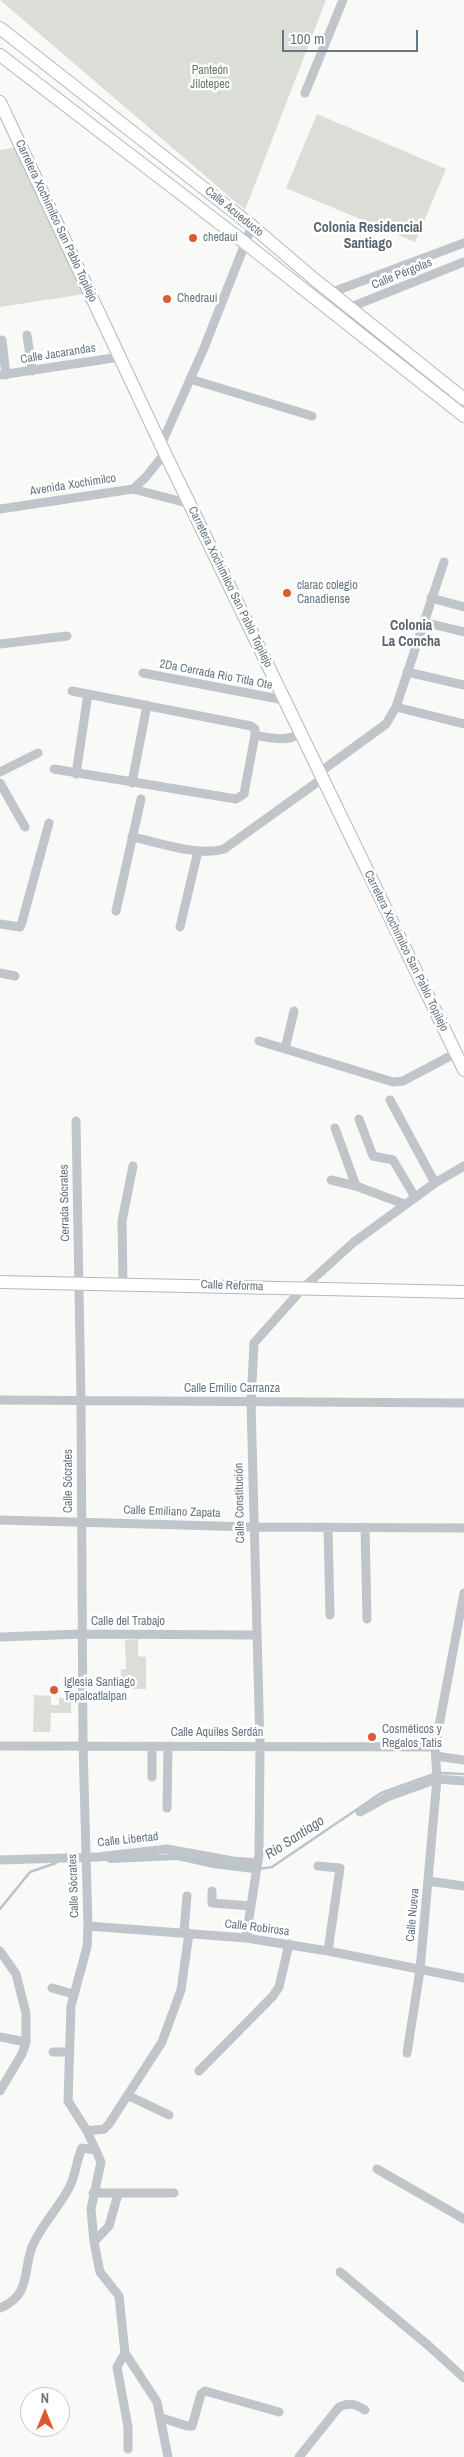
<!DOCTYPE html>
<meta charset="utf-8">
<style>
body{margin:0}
#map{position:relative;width:464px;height:2457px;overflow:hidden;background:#f9f9f7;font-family:"Archivo Narrow",sans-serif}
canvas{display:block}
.north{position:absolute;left:20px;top:2387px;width:50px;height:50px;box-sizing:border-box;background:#fff;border:1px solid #c2c8cd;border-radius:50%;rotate:0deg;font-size:14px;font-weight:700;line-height:20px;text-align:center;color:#667681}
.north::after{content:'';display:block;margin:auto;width:18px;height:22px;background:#dd5934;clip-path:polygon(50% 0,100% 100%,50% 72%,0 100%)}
.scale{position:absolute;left:282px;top:30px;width:136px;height:22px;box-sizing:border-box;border:2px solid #667681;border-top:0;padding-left:6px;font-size:15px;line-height:18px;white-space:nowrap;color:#667681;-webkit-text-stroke:4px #fff;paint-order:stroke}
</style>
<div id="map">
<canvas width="464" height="2457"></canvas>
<div class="north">N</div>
<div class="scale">100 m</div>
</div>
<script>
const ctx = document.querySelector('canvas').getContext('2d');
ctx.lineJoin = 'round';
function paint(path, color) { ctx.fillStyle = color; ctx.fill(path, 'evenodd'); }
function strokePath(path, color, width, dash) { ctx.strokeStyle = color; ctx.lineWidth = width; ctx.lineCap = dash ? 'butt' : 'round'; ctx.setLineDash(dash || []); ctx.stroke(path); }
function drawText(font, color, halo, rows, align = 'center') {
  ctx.font = font + ' "Archivo Narrow",sans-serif'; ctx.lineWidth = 5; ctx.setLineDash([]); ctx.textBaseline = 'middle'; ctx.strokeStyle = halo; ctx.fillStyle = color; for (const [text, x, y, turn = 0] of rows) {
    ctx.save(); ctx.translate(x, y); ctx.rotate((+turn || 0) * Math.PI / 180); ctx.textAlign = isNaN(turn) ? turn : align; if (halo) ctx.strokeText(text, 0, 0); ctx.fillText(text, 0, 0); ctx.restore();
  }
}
paint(new Path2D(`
 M0 0H326L245 210Z
 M317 114 446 169 415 242 286 188Z
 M17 147 91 293 0 307V150Z
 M138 1639V1656L146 1657V1689H125V1680H121V1669H126L125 1640Z
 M34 1695 51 1696V1705H59V1698L71 1699V1713H51L50 1732H33Z`), '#daded7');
paint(new Path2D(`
 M174 1854 255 1866 253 1873 213 1868 177 1860 110 1863 104 1860 109 1857Z`), '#b9c5c9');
strokePath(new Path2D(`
 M439 1773 464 1774
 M258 1869 272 1867 381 1793 434 1774
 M0 1909 30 1872 56 1863`), '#b9c5c9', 2.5);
const secondary = new Path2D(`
 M0 28 252 226 314 279 464 399
 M0 55 240 239 464 416
 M0 102 161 445 464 1070
 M0 1282 464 1292`);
strokePath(secondary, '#b3b9bd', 14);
strokePath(new Path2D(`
 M305 93 343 0
 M330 293 464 243
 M346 309 464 262
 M27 335 32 371
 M2 340 6 375
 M0 375 120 357
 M190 379 312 416
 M161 445 204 348 252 226
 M133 489 191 504
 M0 509 133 489 145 478 165 453
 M431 598 464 607
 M423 622 464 632
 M0 644 67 636
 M407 672 464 685
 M143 673 284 700
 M396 707 464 724
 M255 735C271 738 286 742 300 734
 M54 769 236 799 244 794 255 735V729L251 726 72 691
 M0 772 38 753
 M320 772 386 724 396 707 444 562
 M76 774 88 694
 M0 783 25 827
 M132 783 147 705
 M132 837C158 842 199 857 224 849L323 778
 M116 911 141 799
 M0 924 20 927 22 922 49 823
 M180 927 198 851
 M0 973 15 976
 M259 1041 393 1082 403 1081 456 1053
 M285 1049 294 1011
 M390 1100 435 1183
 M359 1119 373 1156 393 1160 415 1197
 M76 1121 81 1401 83 1745 88 1926 87 1947 71 2006 68 2101 87 2131 101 2162 91 2209 94 2242 100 2272 119 2296 125 2353 157 2402 168 2457
 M335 1128 356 1186
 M331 1180 356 1186 404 1204
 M123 1283 122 1221 133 1166
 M0 1400 464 1403
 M0 1520 253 1527 464 1528
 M328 1527 330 1615
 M365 1527 367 1619
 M464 1593 435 1747 437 1779 464 1781
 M0 1637 82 1634 256 1635
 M0 1746 435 1747
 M152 1746V1777
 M436 1756 464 1760
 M167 1808 168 1746
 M360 1812 387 1797 437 1779 420 1970 407 2053
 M0 1860 98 1857 167 1849 233 1861 258 1863
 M318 1866 340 1868 328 1951
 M428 1881 464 1886
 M212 1891V1903L251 1906
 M88 1926 246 1938 328 1951 464 1978
 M184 1932 187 1896
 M246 1938 259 1854 260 1746 251 1402 254 1343 303 1288 354 1242 435 1183 464 1166
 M0 1951 16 1974 26 2013V2042L22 2054 0 2091
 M52 1988 73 1994
 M0 2037 26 2042
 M53 2052H70
 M199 2071 273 1996 279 1987 289 1944
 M129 2096 169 2115
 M87 2131 104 2129 109 2124 162 2042 181 1990 189 1933
 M377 2169 464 2219
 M93 2193H174
 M94 2242 109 2226 118 2194
 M340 2272 429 2346 464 2378
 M0 2308C31 2296 23 2270 32 2247 41 2225 58 2209 69 2188 76 2175 76 2161 82 2148L96 2150
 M125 2353 117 2367 128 2427V2449
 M162 2418 187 2426H192L201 2394 205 2391 279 2412
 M299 2457 339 2407C350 2402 355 2404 365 2410`), '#c0c5c9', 9);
strokePath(secondary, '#fff', 12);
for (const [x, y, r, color] of [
 [193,238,5,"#dd5934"],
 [167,299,5,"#dd5934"],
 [287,593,5,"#dd5934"],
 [54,1690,5,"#dd5934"],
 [372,1737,5,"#dd5934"]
]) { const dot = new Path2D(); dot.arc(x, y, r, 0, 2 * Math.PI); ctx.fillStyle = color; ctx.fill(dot); strokePath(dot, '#fff', 2); }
drawText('12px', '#687a64', '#fff', [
 ["Panteón",210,71],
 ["Jilotepec",210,85]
]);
drawText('12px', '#667681', '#fff', [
 ["Calle Acueducto",234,212,39],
 ["Carretera Xochimilco San Pablo Topilejo",56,221,65],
 ["Calle Pérgolas",402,274,-22],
 ["Calle Jacarandas",58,354,-9],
 ["Avenida Xochimilco",73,485,-9],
 ["Carretera Xochimilco San Pablo Topilejo",230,587,64],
 ["2Da Cerrada Rio Titla Ote",216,675,11],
 ["Carretera Xochimilco San Pablo Topilejo",406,951,64],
 ["Cerrada Sócrates",65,1203,-91],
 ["Calle Reforma",232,1286,2],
 ["Calle Emilio Carranza",232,1389],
 ["Calle Sócrates",69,1481,-90],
 ["Calle Constitución",240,1503,-91],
 ["Calle Emiliano Zapata",172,1512,2],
 ["Calle del Trabajo",128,1622],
 ["Calle Aquiles Serdán",217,1733],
 ["Calle Libertad",128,1840,-6],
 ["Calle Sócrates",74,1886,-92],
 ["Calle Nueva",413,1915,-85],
 ["Calle Robirosa",257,1928,7]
]);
drawText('12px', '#667681', '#fff', [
 ["chedaui",203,238],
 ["Chedraui",177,299],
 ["clarac colegio",297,586],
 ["Canadiense",297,600],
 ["Iglesia Santiago",64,1683],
 ["Tepalcatlalpan",64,1697],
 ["Cosméticos y",382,1730],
 ["Regalos Tatis",382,1744]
], 'left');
drawText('bold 14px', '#57646d', '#fff', [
 ["Colonia Residencial",368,228],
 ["Santiago",368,244],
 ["Colonia",411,626],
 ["La Concha",411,642]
]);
drawText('italic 14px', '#60747b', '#fff', [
 ["Río Santiago",295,1838,-33]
]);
</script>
